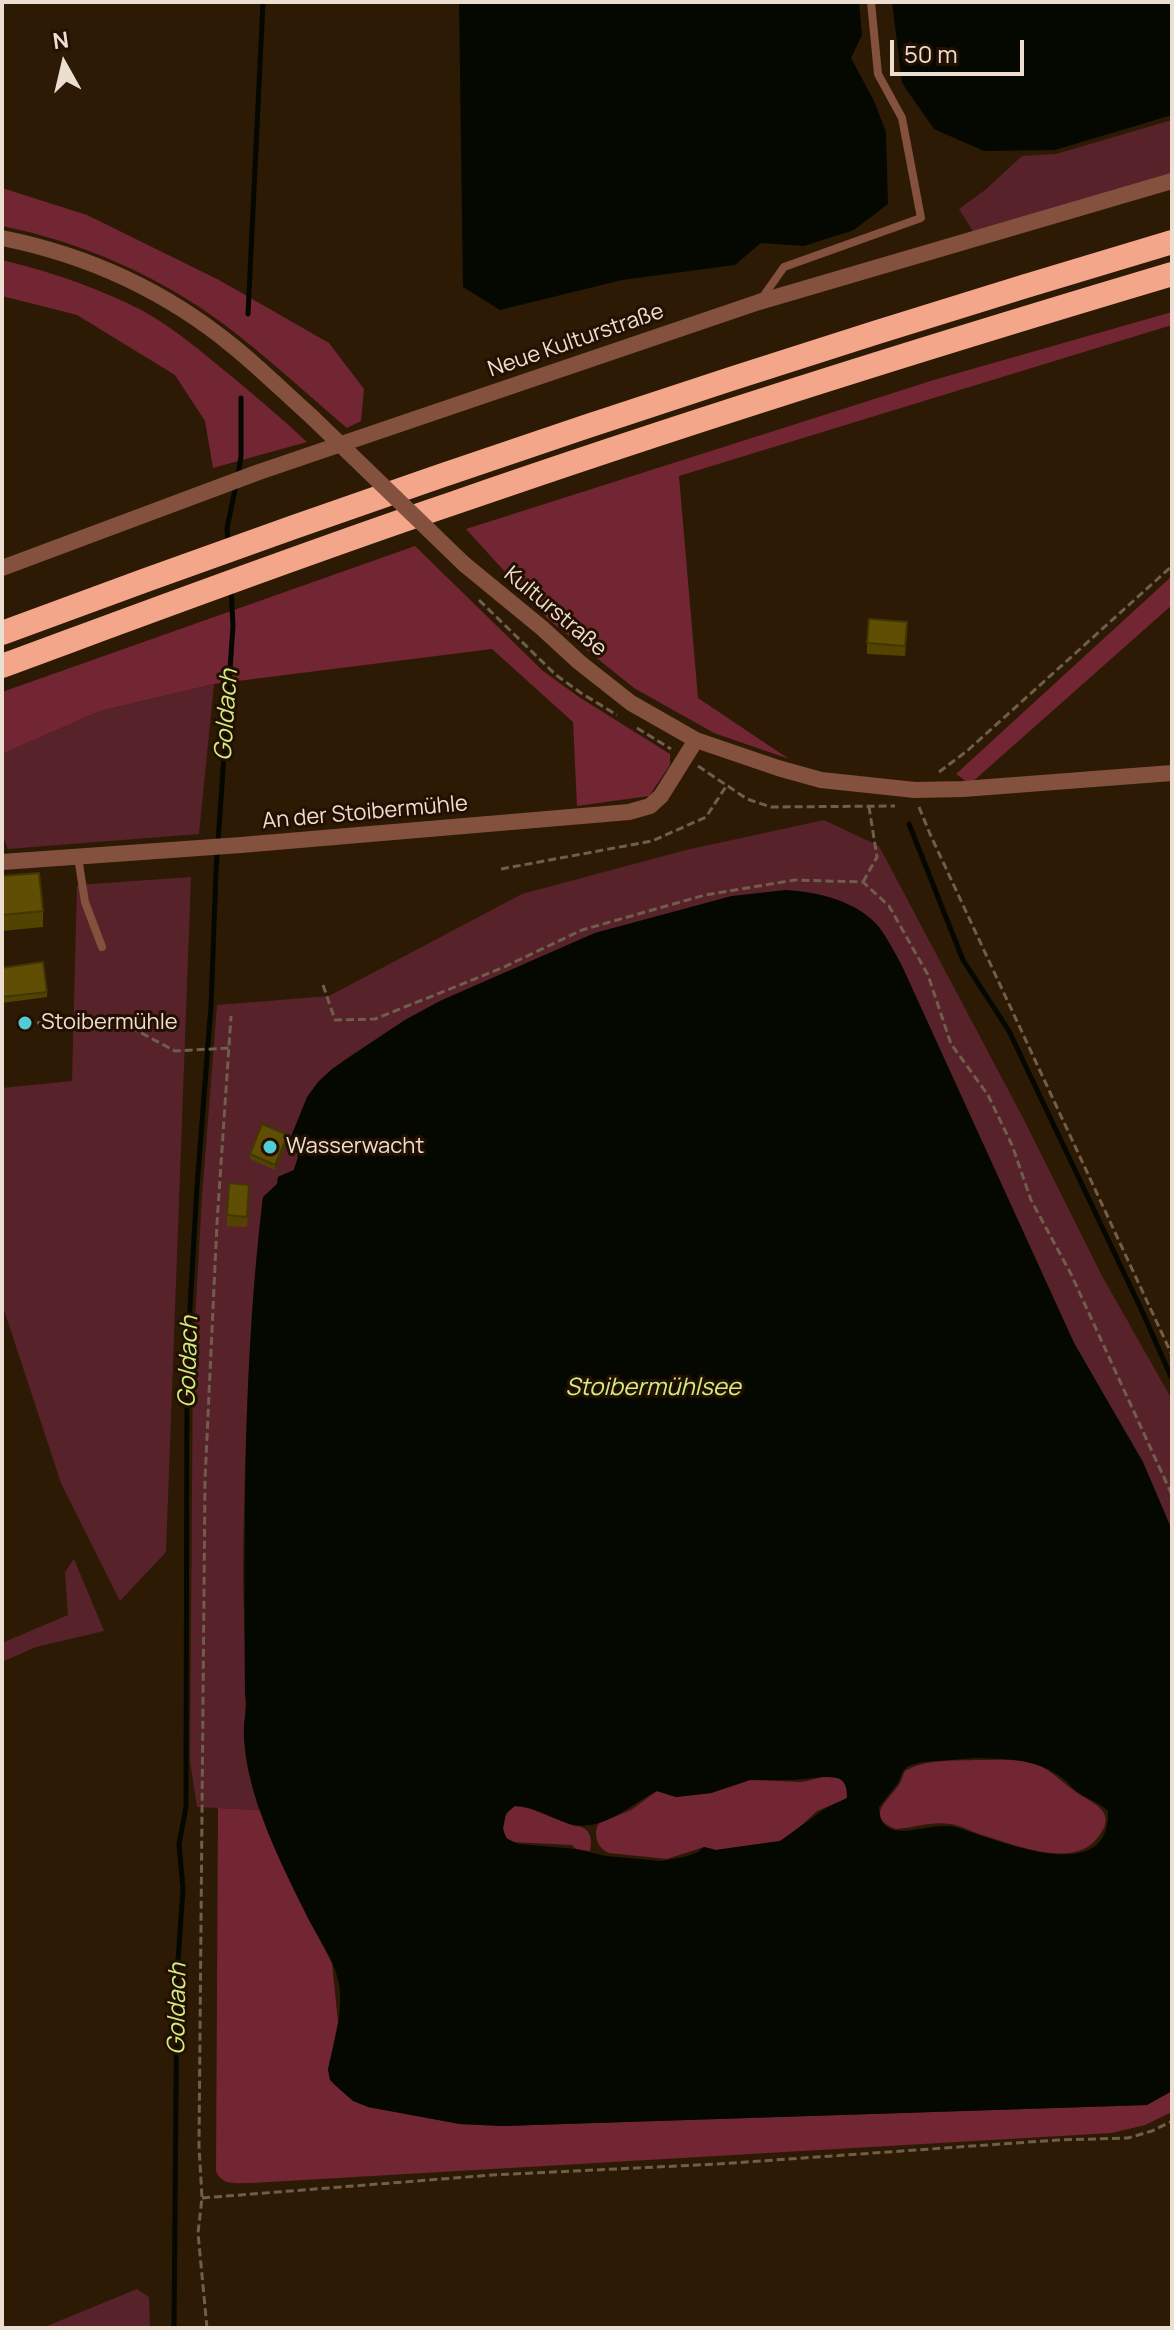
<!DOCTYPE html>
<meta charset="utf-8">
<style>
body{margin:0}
#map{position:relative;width:1174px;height:2330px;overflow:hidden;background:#2d1a04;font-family:Manrope,sans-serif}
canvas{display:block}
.frame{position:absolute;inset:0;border:4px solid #ecdfd1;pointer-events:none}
.north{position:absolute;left:24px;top:24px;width:80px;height:80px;-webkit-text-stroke:6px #231000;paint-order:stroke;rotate:352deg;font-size:22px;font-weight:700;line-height:32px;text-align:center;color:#ecdfd1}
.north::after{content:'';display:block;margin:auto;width:28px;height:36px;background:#ecdfd1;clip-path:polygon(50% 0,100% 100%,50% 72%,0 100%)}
.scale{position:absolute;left:890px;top:40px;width:134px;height:36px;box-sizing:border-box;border:4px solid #ecdfd1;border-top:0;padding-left:10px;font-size:24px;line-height:28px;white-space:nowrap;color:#ecdfd1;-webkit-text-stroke:6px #231000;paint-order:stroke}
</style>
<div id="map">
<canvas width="1174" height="2330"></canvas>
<div class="frame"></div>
<div class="north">N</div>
<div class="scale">50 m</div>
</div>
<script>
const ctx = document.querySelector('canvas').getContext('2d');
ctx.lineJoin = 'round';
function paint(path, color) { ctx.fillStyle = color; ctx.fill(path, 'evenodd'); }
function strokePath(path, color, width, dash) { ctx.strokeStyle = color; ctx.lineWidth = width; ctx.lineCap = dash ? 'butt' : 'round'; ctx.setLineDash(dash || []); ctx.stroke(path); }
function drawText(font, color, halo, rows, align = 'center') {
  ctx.font = font + ' Manrope,sans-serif'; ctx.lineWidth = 6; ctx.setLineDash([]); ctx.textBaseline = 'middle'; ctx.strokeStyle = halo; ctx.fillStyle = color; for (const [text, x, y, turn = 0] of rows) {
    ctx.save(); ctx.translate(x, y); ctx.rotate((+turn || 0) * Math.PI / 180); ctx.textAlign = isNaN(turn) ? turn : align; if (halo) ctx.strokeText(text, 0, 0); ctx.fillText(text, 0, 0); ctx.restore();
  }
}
paint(new Path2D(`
 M1172 120V173L974 233 959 209 985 190 1022 156 1056 154Z
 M214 684 199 834 8 849 2 834V754L100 711Z
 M824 820 879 846 1022 1116 1101 1274 1171 1398 1172 1530 1142 1462 1074 1343 902 966 882 931 732 896 595 933 440 1001 405 1020 344 1060 318 1082 295 1148 298 1157 294 1170 278 1177 277 1184 263 1197C248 1320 245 1446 243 1571 243 1612 247 1653 245 1694 247 1707 244 1719 244 1733 244 1759 252 1784 259 1810L197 1807 190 1761 193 1356 202 1197 217 1005 329 996 522 894 686 850Z
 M191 877 166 1552 120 1601 61 1483 3 1307 2 1088 72 1081 77 885Z
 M74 1559 104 1631 36 1647 2 1662V1643L68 1615 65 1572Z
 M137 2289 149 2297 150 2328H42Z`), '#58222a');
paint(new Path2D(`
 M2 188 87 215 219 280 329 343 364 389 361 421 347 428C307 394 267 357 225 325 159 276 82 242 2 226Z
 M2 260C52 272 99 288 145 312 170 326 192 344 214 362 246 388 277 414 307 442L213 468 205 421 175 375 77 315 2 296Z
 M1172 312V325L679 476 698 698 789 759 714 733 634 688 548 619 466 529 937 379Z
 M415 546 543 671 579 697 670 754V765L649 796 577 806 573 722 492 649 214 684 100 711 2 754V692Z
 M1172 576V605L970 784 956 774Z
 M975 1760C995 1760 1018 1758 1036 1764 1053 1771 1062 1783 1076 1792 1093 1804 1118 1811 1099 1836 1092 1846 1081 1852 1068 1853 1040 1856 1006 1842 979 1834 970 1831 960 1825 950 1824 932 1821 914 1828 896 1829 862 1816 891 1799 900 1783 902 1779 903 1775 905 1771 926 1759 952 1761 975 1760Z
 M823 1777C840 1777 847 1778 848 1798L817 1811 792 1834 780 1841 716 1850 704 1847 667 1859 609 1853C598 1849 592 1834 599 1823L631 1810 657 1791 676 1797 711 1793 750 1780 802 1782Z
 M515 1806 528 1808 574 1826C590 1826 593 1838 590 1851L576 1849 572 1845 511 1842C498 1832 502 1814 515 1806Z
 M218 1808 260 1810 307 1916 332 1963 338 2022 328 2070 368 2107 460 2124 503 2126 1147 2105 1172 2091V2112L1145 2125 1112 2133 252 2183C238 2183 221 2186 216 2171Z`), '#722532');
paint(new Path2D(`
 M459 2H859L862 35 851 58 874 101 886 132 888 204 854 230 804 246 761 243 735 265 622 280 500 310 463 287Z
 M892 2H1172V115L1055 150 984 151 934 129 902 83Z
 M786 890C819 892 857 901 879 927 888 939 895 953 902 966L1074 1343 1143 1462 1172 1530V2091L1147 2105 503 2126 460 2124 368 2107 353 2101 336 2086 330 2080 328 2070C333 2045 342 2018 340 1992 338 1963 318 1939 306 1914 289 1880 271 1844 259 1808 251 1785 245 1760 244 1736 243 1722 248 1707 245 1694 244 1528 243 1361 263 1197L277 1184 278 1177 294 1170 298 1157 295 1148 288 1144 307 1097 318 1082 332 1069 405 1020 440 1001 595 933 732 896ZM975 1758C1006 1759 1035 1758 1061 1777 1067 1781 1070 1786 1075 1790 1086 1799 1097 1801 1108 1811 1111 1891 993 1838 955 1827 929 1820 880 1850 879 1807L898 1783 903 1771 908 1766 923 1762ZM823 1777C840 1777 847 1778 847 1798L826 1808 780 1841 716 1850 704 1847 698 1852 684 1857 661 1861 606 1856 576 1849 518 1844 506 1838 503 1829 506 1813 515 1806C532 1806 548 1816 564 1822 600 1836 627 1806 657 1791L676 1797 711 1793 750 1780H793Z`), '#050800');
strokePath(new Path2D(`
 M248 314 263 2
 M238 475 241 456V398
 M228 542 227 528 236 485
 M909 824 963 960 1009 1031 1142 1311 1172 1379
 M174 2328 177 1975 183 1889 179 1844 186 1807 187 1359 197 1187 211 1006 216 871 233 626 231 588`), '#050800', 5);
strokePath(new Path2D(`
 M479 600 556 675 581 693 617 715
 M637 728 671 749
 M698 766 747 799 771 807 895 806
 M939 772 967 751 1172 566
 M919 807 930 834 1172 1355
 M501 869 652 841 706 817 727 785
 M863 882 877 857 869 807
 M323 985 335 1020 375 1019 502 968 582 930 705 895 795 880 863 882 889 906 928 975 951 1044 988 1095 1012 1145 1031 1200 1071 1274 1172 1495
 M37 1023 80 1017 117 1020 175 1051 229 1048
 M202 2198 492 2175 718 2164 1058 2140 1128 2138 1152 2131 1172 2121
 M207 2328 198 2233 202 2198 199 2146 205 1480 217 1223 231 1016`), '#6f5e4b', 3, [8, 4]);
strokePath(new Path2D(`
 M762 298 784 267 921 218 902 118 878 74 871 2
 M78 857 85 902 102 947`), '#84513e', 8);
strokePath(new Path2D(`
 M2 238C87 255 166 291 234 347 261 369 286 394 312 417
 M464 564 542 628 579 662 631 703 696 740 778 768 821 780 915 790 963 789 1172 773
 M2 568 259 472 759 302 1172 181
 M2 862 241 845 629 812 650 806 661 796 696 740`), '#84513e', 16);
strokePath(new Path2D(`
 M2 633C388 489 777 359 1172 242
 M2 666C151 611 300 555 451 504 690 421 930 346 1172 274`), '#f4a68a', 24);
strokePath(new Path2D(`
 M312 417 464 564`), '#84513e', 16);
paint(new Path2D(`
 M907 632 905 656 867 654V643Z
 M2 876 43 911V927L2 931Z
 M2 968 47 992V997L2 1003Z
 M288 1140 275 1170 250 1159V1154Z
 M249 1195 247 1227 227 1226V1215Z`), '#524303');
paint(new Path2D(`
 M288 1135V1140L275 1170V1165Z`), '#423702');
const building = new Path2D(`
 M869 619 907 622 905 646 867 643Z
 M39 873 43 911 2 915V876Z
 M43 962 47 992 2 997V968Z
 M262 1124 288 1135 275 1165 250 1154Z
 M229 1183 249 1185 247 1217 227 1215Z`);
paint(building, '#5f4e03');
strokePath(building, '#423702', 2);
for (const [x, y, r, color] of [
 [25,1023,8,"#52ccd6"],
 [270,1147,8,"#52ccd6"]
]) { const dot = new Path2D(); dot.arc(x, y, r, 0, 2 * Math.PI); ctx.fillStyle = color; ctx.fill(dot); strokePath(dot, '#231000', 3); }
drawText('22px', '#ecdfd1', '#231000', [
 ["Neue Kulturstraße",576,341,-19],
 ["Kulturstraße",555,612,40],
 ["An der Stoibermühle",365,813,-5]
]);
drawText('22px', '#ecdfd1', '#231000', [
 ["Stoibermühle",41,1023],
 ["Wasserwacht",286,1147]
], 'left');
drawText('italic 24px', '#d1ee81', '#231000', [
 ["Goldach",227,715,-86],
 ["Goldach",189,1362,-88],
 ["Stoibermühlsee",653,1388],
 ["Goldach",178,2009,-89]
]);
</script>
